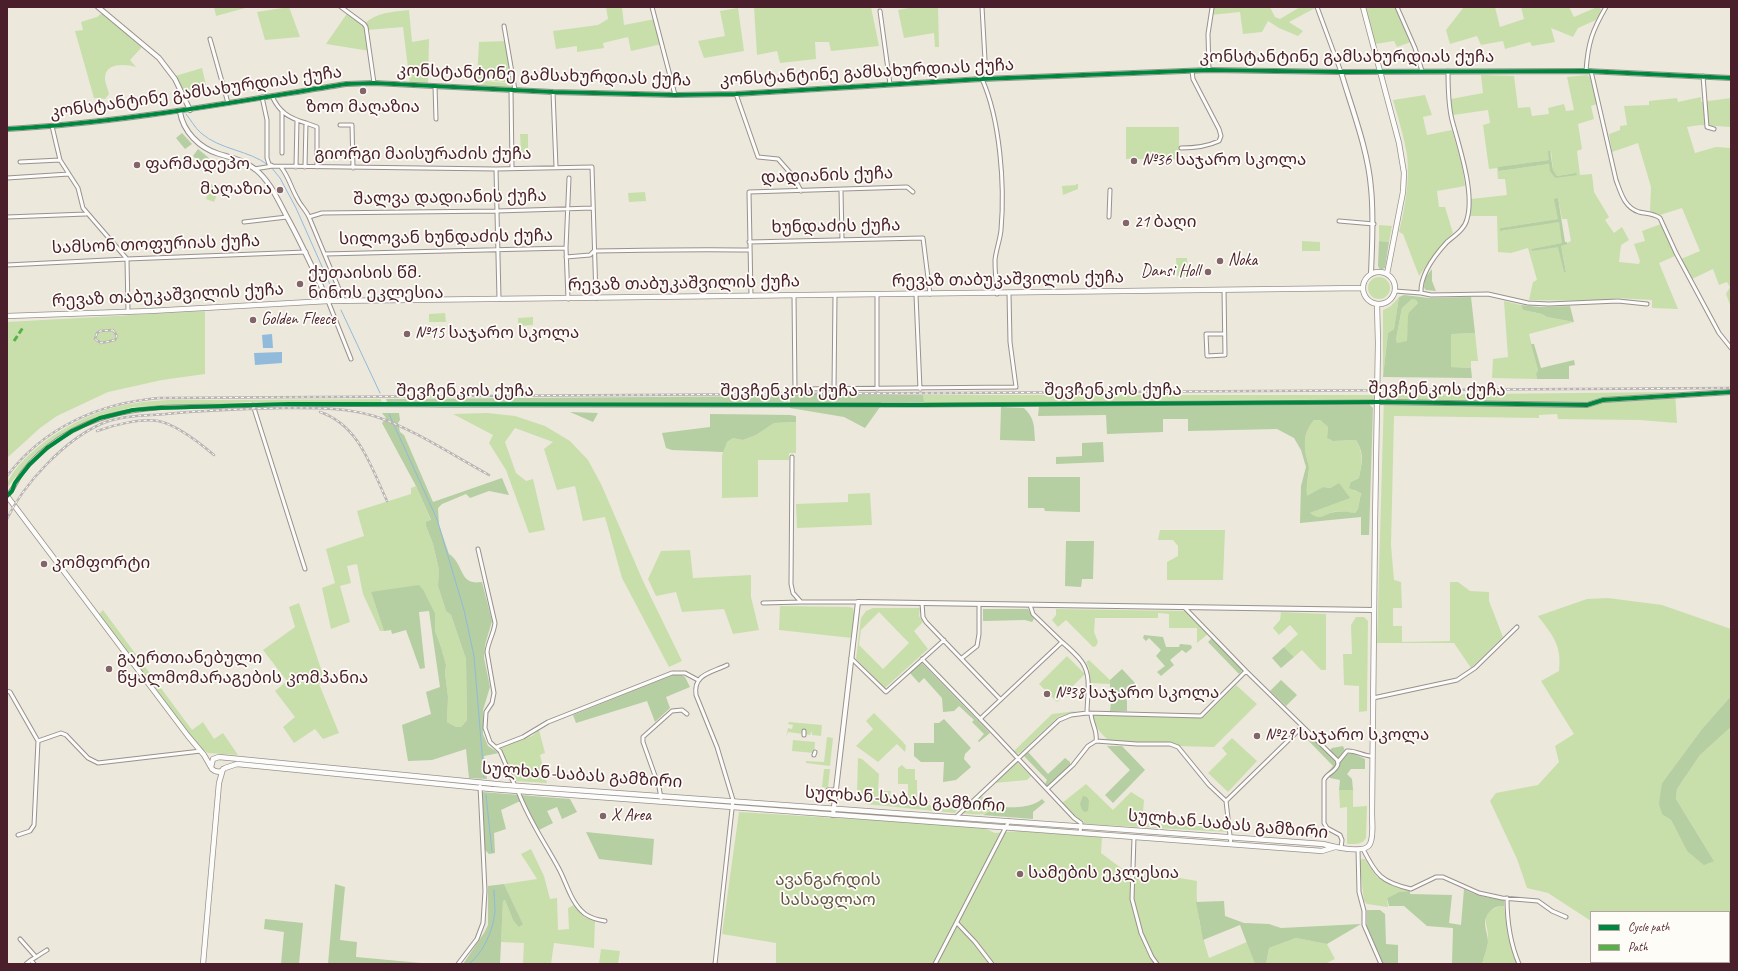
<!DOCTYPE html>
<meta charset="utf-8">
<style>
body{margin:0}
#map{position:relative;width:1738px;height:971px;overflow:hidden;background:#ece8dc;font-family:Caveat,sans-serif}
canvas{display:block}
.frame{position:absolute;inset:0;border:8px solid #4a1f2b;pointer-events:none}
.legend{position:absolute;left:1590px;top:911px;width:140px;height:52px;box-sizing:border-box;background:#fdfcf7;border:1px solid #b5a4a5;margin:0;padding:5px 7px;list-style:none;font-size:12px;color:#4a1f2b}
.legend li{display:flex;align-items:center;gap:8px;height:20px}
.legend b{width:20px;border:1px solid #b5a4a5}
</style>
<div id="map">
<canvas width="1738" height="971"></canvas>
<div class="frame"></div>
<ul class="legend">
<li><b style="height:5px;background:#00873e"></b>Cycle path</li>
<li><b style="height:5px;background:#57b146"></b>Path</li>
</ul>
</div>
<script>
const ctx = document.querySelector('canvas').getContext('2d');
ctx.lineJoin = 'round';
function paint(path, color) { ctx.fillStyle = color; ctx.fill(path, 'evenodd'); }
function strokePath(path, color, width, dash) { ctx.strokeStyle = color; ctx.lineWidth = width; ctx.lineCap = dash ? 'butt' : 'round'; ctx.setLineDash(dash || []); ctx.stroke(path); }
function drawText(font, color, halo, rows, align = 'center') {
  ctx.font = font + ' Caveat,"Noto Sans Georgian",sans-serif'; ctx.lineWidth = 3.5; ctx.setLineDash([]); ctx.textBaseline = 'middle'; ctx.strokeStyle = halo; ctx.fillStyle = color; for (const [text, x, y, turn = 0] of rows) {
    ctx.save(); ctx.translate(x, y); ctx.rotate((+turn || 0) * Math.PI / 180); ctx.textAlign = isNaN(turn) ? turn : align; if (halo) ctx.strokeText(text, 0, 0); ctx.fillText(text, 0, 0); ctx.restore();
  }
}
paint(new Path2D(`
 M214 7H249L216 16Z
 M289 7 300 37 265 40 257 12Z
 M606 7H622L624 25 655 19 662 44 631 51 628 37 603 43 604 48 577 52V46L556 49 553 31 598 25 608 19Z
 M754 7H871L879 46 831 51 829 42H815L816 59 780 63 777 51 757 55Z
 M914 7H938L939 47H935L934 33 904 38 898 10Z
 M1213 7H1270L1275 17 1280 19 1300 7H1317L1289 22 1303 31 1298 36 1279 28 1268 21 1262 32 1243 34 1240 12 1211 15Z
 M1366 7H1395L1411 42 1397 47 1394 41 1375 44Z
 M1464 7H1495L1500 27 1524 19 1521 7H1569L1574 17 1597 7H1599L1602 11 1596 20 1578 28 1573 37 1551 28 1555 42 1532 46 1530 42 1505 49 1503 41 1481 45 1477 36 1450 44 1446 30Z
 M738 8 744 51 704 58 698 41 725 36 720 11Z
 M409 10 412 42 429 39 428 86 410 85 403 27 367 30 370 51 326 44 348 12 364 24C377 12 392 12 409 10Z
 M102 13 142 47 130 60 136 67C126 64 105 62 105 78 105 83 108 89 109 94L105 99 94 98 75 31 83 30 81 22 97 17Z
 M506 41 513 83 477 79 479 42Z
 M202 68 206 85 181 92 172 77Z
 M1481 75 1514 76 1518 108 1530 107 1532 116 1549 114 1548 108 1564 104 1566 111 1574 110 1567 77 1587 75 1590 77 1597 104 1591 106 1594 119 1578 124 1582 149 1577 151 1580 175 1592 174 1594 192 1609 217 1605 220 1614 233 1622 227 1629 240 1621 245 1619 262 1639 264 1640 261 1634 244 1645 241 1642 231 1661 224 1675 256 1659 263 1678 309 1652 308V300L1617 298 1604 301 1529 300 1533 282 1537 280 1528 248 1511 253 1498 252 1497 216H1470L1471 199 1507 195 1505 179H1498L1497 168 1489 169 1483 125 1490 123 1488 110 1453 115 1451 99 1483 93ZM1551 151 1553 170 1557 176 1576 173 1555 178 1549 164 1499 171V167L1549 160ZM1558 198 1562 219H1567L1571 241 1561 246 1566 271 1564 272 1559 246 1532 251 1531 249 1563 243 1559 221 1501 231 1500 228 1558 219Z
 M476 80 514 84 515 90 476 88Z
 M1425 95 1432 115 1423 117 1427 135 1452 130 1462 165 1465 186 1437 191 1439 207H1445L1453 233 1436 252 1419 276 1403 234 1399 232C1405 207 1410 180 1407 155 1404 136 1398 118 1393 100Z
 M1701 97V102L1731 98V127L1700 125 1687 127 1695 153 1716 147 1731 148V307L1726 294 1730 287 1727 282 1719 285 1713 269 1692 279 1681 259 1700 251 1682 208 1660 215 1650 211 1651 187 1638 143 1612 152 1609 134 1620 130V126L1627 125 1624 106 1649 105V101L1677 98 1678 102Z
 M1126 127H1179V159H1126Z
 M520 134H528V153H521Z
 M211 184 220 187 214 202 206 199Z
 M1076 184H1078V189L1063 195 1062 186 1076 185Z
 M645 192 646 201 629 202 628 193Z
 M1379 225 1392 226 1389 242 1379 241Z
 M1302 241 1320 242V251H1302Z
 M1176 258H1187L1188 275 1177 276Z
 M1368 288a11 11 0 1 1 22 0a11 11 0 1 1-22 0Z
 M1399 297 1394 329 1388 333 1383 377V310L1391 306Z
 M1412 299 1416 300 1418 303 1409 312 1407 342 1397 343 1396 339 1402 308Z
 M1504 301 1521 305 1523 310 1542 314 1547 317 1574 322 1529 334 1538 370 1536 374 1537 379 1492 378 1493 359 1508 357Z
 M205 311V374L162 380 108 392 57 416 40 428 7 458V322Z
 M445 313 446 322H429V314Z
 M533 317V325L518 326V318Z
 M1475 333 1478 361H1471V368L1451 367V334Z
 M1675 392 1677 423 1640 420 1558 419 1557 414 1539 415V418L1394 416 1391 545 1394 580 1401 582 1402 608H1393V626H1402V642L1450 641V582H1458L1470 591 1489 592V601L1503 637 1471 668 1454 643H1377L1384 395Z
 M923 395H1378L1377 402 924 405Z
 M381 399 382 403 254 402 133 407 94 418 53 440 30 459 7 488C7 476 22 462 30 454 51 434 79 419 106 410 144 397 189 400 229 400 280 400 330 399 381 399Z
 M487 413 515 416 545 426 570 441 588 460 601 484 643 581 682 661 669 667 622 578 605 517 583 521 575 486 557 490 544 449 553 442 515 428 505 442 516 473 526 481 533 479 545 530 529 533 506 470 489 443 493 435 453 414Z
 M1314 420H1320L1328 427 1327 438 1333 441 1356 440C1364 455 1362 462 1359 478L1351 482 1354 491 1361 492 1358 509 1355 513C1349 512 1339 510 1333 512 1322 515 1321 521 1310 513L1349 498 1331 488 1323 487 1307 497C1306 486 1308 478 1309 468 1309 464 1307 460 1306 456 1304 439 1304 433 1314 420Z
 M796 422V453H789V460H758V497L722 498V456L724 446 727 442 733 438 743 440 756 435 774 423Z
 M416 486 431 521 426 526 433 544 439 570 438 586 446 611 451 615 466 659 467 720 461 727H456L447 722 448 697 445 673 446 665 441 647 435 631V613L424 591 371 592 384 631H380L363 594 357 564 347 566 351 583 340 586 350 622 331 629 322 588 335 583 326 549 364 536 357 511 411 494V488Z
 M870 493 872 525 797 528 796 504 848 502V494Z
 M1160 530H1225L1223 580H1167V562L1178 556V546L1173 540H1158Z
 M690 550 693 578 751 575V597L759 630 733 634 724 609 682 612 676 592 656 596 648 579 661 551Z
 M1608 598 1662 605 1731 629V696L1702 729 1662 783V813L1671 820 1687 851 1714 861 1676 799 1677 789 1700 755 1731 727V964L1717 962H1729V912H1591V921L1548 893 1527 888 1517 859 1490 801 1496 793 1538 785 1559 762 1555 746 1574 734 1541 681 1559 671C1562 645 1553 636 1538 616L1587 599Z
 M299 603 325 681 319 684 339 733 323 739 315 729 294 743 283 727 295 717 275 691 287 681 263 650 295 627 289 607Z
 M780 606 849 607 853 608 854 614 852 638 779 630Z
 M873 608H920L919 616 923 622 914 631 928 649 885 688 856 659 861 618 866 611ZM879 612 909 643 883 669 859 645 861 630Z
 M1056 609 1185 611 1208 634 1197 643V628H1169V614L1158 613V618H1095L1094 632 1098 642 1096 646 1093 647 1066 620 1058 627 1052 620 1056 615Z
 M103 610 192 730 203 722 214 739 223 733 238 755 208 753 203 750 188 733 99 614Z
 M1281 612 1326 614V670H1321L1302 650 1294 657 1284 647 1298 634 1290 625 1279 635 1273 628 1280 620Z
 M1356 617H1364L1368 621 1367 711 1359 712V686L1344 685 1343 654H1352L1351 625Z
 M1067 656 1085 674 1057 702 1039 684Z
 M1089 660 1110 680V684L1090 683 1089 668 1086 662Z
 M1236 685 1257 704 1214 747 1176 746 1173 744 1111 743C1103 735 1092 726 1093 714L1201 718 1204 717Z
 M1076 711 1058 717 1021 752 1017 754 1014 751 1052 714Z
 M874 713 903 742 906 746 905 752 897 744 878 762 856 746 873 729 866 721Z
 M789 722 822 725 821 736 812 735V731L810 735 788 732 786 738 788 728 792 729 793 725 788 724Z
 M539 730 545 753 540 755 547 783 514 781 501 747 532 736Z
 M827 737 833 738 830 766 806 763V761L824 762Z
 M1232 738 1257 761 1228 792 1208 773 1227 754 1222 748Z
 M793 740 815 742 814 753 792 751Z
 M858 758 862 759 879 774 878 791H891L890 796 895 802 958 808 955 813 865 804 866 796 857 794Z
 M1017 762 1031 776 1027 780 994 783Z
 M902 765 906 769H915V780H917V800L908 799V784H898V768Z
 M824 769H830L828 788 822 787Z
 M1086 784 1113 810 1131 792 1144 800 1142 823 1228 828V832L1084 824V821L1079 819 1062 803Z
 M1339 790H1353V807L1367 806 1366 838C1362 845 1356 844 1347 844V807L1340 808Z
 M981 795 992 807C986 818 972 814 962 813Z
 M739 812 982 827 995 833 1018 831 1102 837 1101 853 1121 868 1197 881C1195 908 1201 932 1209 958L1247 942 1255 964H776V943L722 934Z
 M531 849 544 876 550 899 557 898 558 930 569 929 568 908 574 905 584 917 595 921 594 948 554 943 551 964H523L524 943 501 942 503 901 505 900 513 920 523 924 504 884 537 879 521 854Z
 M1362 859H1365L1377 877 1398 888 1410 891 1399 892 1387 898 1388 907 1367 904 1364 901 1359 861Z
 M1500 906H1504L1508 937 1517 964H1482C1484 957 1487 949 1488 942 1490 924 1476 915 1500 906Z
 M1296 938 1327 944 1335 959 1325 964H1266L1269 948Z
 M601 949 620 951 618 964H599Z`), '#c8dfac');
paint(new Path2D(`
 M182 133 192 144 185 149 176 138Z
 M198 149 209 158 204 165 193 156Z
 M1548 151H1550L1553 170 1557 176 1576 173 1577 175 1555 178 1550 171 1549 164 1499 171 1498 167 1549 160Z
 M1558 198 1565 242H1567V244L1561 246 1566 272H1564L1558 247 1532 251 1531 249 1562 243 1559 222 1500 231V228L1558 219 1554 199Z
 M1379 241 1389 242 1385 268 1380 270 1378 266Z
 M1432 269V281L1436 291 1426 290 1424 288 1425 278Z
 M1404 295 1429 298 1471 297 1475 333 1451 334V367L1471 368 1472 378 1383 377 1388 333 1394 329 1399 297ZM1412 299 1416 300 1418 303 1409 312 1408 316 1407 341 1397 343 1396 339 1402 308Z
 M1521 305 1540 307 1570 306 1574 322 1547 317 1542 314 1523 310Z
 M1531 344H1534L1541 368 1574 360 1575 365 1569 366V379H1537L1536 374 1538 370Z
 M790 395H923L924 402H881L880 407 865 428 844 417 790 408Z
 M788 396V402H387L386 399Z
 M1369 404 1373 408 1369 535H1361V517L1300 523 1301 486 1306 467 1301 450 1294 438 1277 429 1188 431V419H1163V432L1107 434 1106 415 1038 416 1039 406ZM1314 420H1320L1328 427 1327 438 1333 441 1356 440C1365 455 1362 462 1359 478L1351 482 1349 488 1361 493 1358 509 1355 513C1349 512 1342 511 1335 512 1324 513 1322 522 1310 513L1350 498 1339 483 1331 488 1323 487 1307 496C1306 486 1308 478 1309 468 1309 464 1307 460 1306 456 1304 439 1304 433 1314 420Z
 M1001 407 1024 408C1035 419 1034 426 1035 441L1000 440Z
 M570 412 598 413 593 422Z
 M382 413H399L400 420 398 423 400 432 404 435 433 502 502 478 509 495 489 491 470 498 466 494 442 504 438 508 439 525 449 554C462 562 460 580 473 582 475 583 479 582 482 582L492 621 485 645 484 658 490 687 483 710V734L488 746 499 753 484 756 487 779 469 778 466 749 432 760 408 761 402 725 431 714 426 692 440 687 429 611 419 612 425 668 420 669 406 630 392 634 391 630 384 631 371 592 419 585 424 591 435 613V631L441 647 446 665 445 673 448 697 447 722 456 727H461L467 720 466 659 451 615 446 611 438 586 439 570 433 544 426 526V522L431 520 416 486 382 423 386 418Z
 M710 414 790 415 796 416V422L774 423 756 435 743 440 733 438 727 442 723 452 672 450 666 448 662 433 710 427Z
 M1103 442 1104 462 1056 464V457L1082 456V443Z
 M1028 477H1080V512L1045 511 1044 508H1028Z
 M1066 541H1094L1093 579H1082L1081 587 1065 586Z
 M983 609H1028L1034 619 1032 622 1025 620 983 621Z
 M1144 635 1163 637 1166 647H1179L1180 644 1191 645 1192 648 1186 653 1182 650 1170 660 1174 665 1161 676 1157 672 1165 666 1156 656 1161 650 1149 638 1146 641 1143 638Z
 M1212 638 1243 670 1239 674 1208 642Z
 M1284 647 1294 657 1281 668 1272 658Z
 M921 662 990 733 979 742 978 741 984 734 972 722 974 720 959 706 954 711 943 712 942 698 924 678 919 683 909 672Z
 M1122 669 1135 683 1123 694 1127 701V711H1110L1112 694 1110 693V680Z
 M678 673 685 677 690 687 666 697 670 708 655 722 647 701 576 723 573 715Z
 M1281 680 1297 695 1286 706 1270 691Z
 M1731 696V727L1700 755 1677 789 1676 799 1714 861 1704 865 1687 851 1671 820 1662 814 1659 804 1662 783 1702 729Z
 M944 719 971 748 965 754 964 759 971 767 956 780 943 782 944 762H921L914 756V743H934V723H939Z
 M1306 727 1330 750 1332 748 1343 746 1346 754 1352 753 1365 759V769H1351L1347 774 1352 779 1353 790H1339L1340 780 1330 778 1327 773 1333 766 1301 733Z
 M1107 746H1122L1145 770 1113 803 1105 795 1130 770Z
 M1028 752 1048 774 1065 758 1070 762V765L1047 786 1045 784 1047 780 1024 756Z
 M482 792 570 799 577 812 562 819 557 807 547 811 553 823 539 830 524 802H518L501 810 506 829 494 833 495 853 489 854 484 849Z
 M1083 796 1087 797 1089 801 1088 811 1085 812 1082 810 1080 804Z
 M1042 799 1045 802 1033 812V819L983 815 990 811 992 807C1008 807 1029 810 1042 799Z
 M586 832 654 839 652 865 599 859Z
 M335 884 345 887 340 940 357 942 356 957 432 964H328Z
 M504 884 523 924 519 927 513 920 505 900 503 901 500 964H463L484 933 488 925V886Z
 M1464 889C1476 896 1490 898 1504 900V906C1494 905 1485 913 1485 923 1485 929 1488 936 1488 942 1487 949 1484 957 1482 964H1452L1453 928 1427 926 1404 906H1389L1387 898 1399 892 1410 891V894L1452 895 1449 923 1461 925Z
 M1224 901 1225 916 1244 923 1269 924 1281 928 1361 924 1327 944 1296 938 1269 948 1266 964H1255L1240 925 1203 940 1196 902Z
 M1367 910H1380L1385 914 1386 944 1398 945V964L1383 963 1367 926Z
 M265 919 303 923 299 964H281L284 932 264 929Z`), '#b5cea2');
paint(new Path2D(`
 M272 334 273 348H263L262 335Z
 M282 352V363L255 365 254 353Z`), '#91badb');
strokePath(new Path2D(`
 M186 114C191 120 195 128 201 133 220 150 249 150 268 165
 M271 167 280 178 296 208 336 298
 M341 310 380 393
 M389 414 437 519 464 610 474 656 484 777
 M486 795 492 852
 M469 964C484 952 493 930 495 912 495 905 494 897 494 890`), '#91badb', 1);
const minor = new Path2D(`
 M341 7 364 24 366 27 374 83
 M652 7 675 95
 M982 7 986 78
 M1317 7 1341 72
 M1397 7 1415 48 1422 71
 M880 11 890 84
 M504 26 515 90
 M210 39 228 103
 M1209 70 1208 34 1212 8
 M1586 71C1588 43 1592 31 1606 7
 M1591 71 1616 180C1621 193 1624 207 1639 212 1647 214 1653 213 1660 218L1676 253 1719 333 1731 348
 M1703 76 1707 127 1714 129
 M982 79C1000 119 1005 185 1001 230 1000 240 996 250 995 260 995 271 996 283 997 294
 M435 86 436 119
 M511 90 512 168
 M553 92 556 167
 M736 94 758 157 778 159 793 176 801 191
 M272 96C279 112 289 118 306 123L305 167
 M262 97 267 120V158L269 164 273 166
 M282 111V153
 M306 123 317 127V167
 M340 125H352L353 168
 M52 126 60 160 78 188 83 208 127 259 128 312
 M1181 148C1195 148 1206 147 1219 141L1221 136 1219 129 1193 79 1192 71
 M20 162 60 160
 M281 167C289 177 291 188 297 198 300 205 306 210 309 217L344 301
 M296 167 297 120
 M254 169 273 166 496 169 592 167 596 298
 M496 169 499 299
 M7 178 69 174
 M841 190 842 240
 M7 217 86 214
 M309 217 322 213 497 211 593 208
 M1109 217 1110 190
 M1339 221 1374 224
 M244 222 287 217
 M749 242 923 238 930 294
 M325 254 566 248
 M566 257 590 255 594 251C646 250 697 249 749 250
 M7 265 127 259 306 252
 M1395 291 1421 293C1420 274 1435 255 1447 242 1454 236 1465 229 1467 219 1475 193 1459 146 1452 120 1448 104 1448 87 1448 71
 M1009 293 1010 342 1016 387
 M1421 293 1431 295 1488 294 1528 303 1549 304 1618 301 1647 304
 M877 295V389
 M916 295 920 389
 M751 296 749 192 907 187 913 192
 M794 296 795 389 1016 387
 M568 299 566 248 569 178
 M328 301 351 359
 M1224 334H1206L1207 356 1225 355 1224 290
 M834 389 835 296
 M253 405 305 569
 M792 457 791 584 793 593 801 602H858
 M7 496C14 489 16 481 22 473 43 445 76 425 109 416 148 405 189 407 228 406 318 403 407 405 496 405 640 405 783 405 926 405 1077 405 1227 403 1377 402
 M478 549 495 623C494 633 488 642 487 652L494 693 492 703 486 712 485 728 490 742 500 751 515 786
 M763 603 801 602
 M922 603 923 617 926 622 1000 699
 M1030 605 1033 614 1062 642
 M1184 607 1246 671 1337 760 1338 764C1336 772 1327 773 1324 780V823L1327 828 1340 835 1342 840 1341 848
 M851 658 886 692 944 640
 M962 658 977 646 979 634V604
 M922 659 993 732 1074 818 1081 823 1080 833
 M7 691 10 692 38 741 34 825 30 831 18 835
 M1373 698 1457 680 1475 668 1517 627
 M1091 713C1091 723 1098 731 1096 741
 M980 719 1062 642C1069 648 1077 655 1082 662 1092 676 1087 697 1087 713
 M804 735V731
 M38 741 61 733 66 735 88 758 98 763 201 751
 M497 747 523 737 548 722 672 673H685L698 680
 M814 755 815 752
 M1338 762 1347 751C1355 750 1363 756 1372 756
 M1047 789 1073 765 1088 746 1096 741 1137 744H1170L1178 747 1209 785 1226 801
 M828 790H836
 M518 791C528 819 545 843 559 869 567 884 571 903 585 914 591 918 598 920 605 921
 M661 798 659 787 643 742V737L672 711 682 710 687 714
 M955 818 1059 720 1071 715 1087 713 1201 716 1246 671
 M1134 837 1132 899 1141 933 1152 957 1157 964
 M1231 844 1226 801 1302 727
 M1358 849 1359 892 1364 911V925L1381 964
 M1363 849C1376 875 1381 882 1411 889L1436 877H1443L1479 893 1502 898 1538 901 1552 911 1566 917
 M1507 898C1507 921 1510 943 1519 964
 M957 923 975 942 992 964
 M20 939 36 957 31 960
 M36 957 47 950
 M26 964 31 960 34 964
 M458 964 477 939 483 923 485 891 480 786
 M715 964 733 800 717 747 696 695C693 674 711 673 727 665
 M935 964 1009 821`);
const tertiary = new Path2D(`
 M98 7 159 58 175 79 190 110
 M1341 72C1352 109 1368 150 1371 188 1374 217 1372 245 1371 274
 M180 112C183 131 199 148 219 154 232 158 243 160 255 169 270 181 278 200 287 217 302 244 315 273 328 301
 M7 129C121 123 233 102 346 84L374 83 553 92 675 95 736 94 982 79 1209 70 1341 72 1586 71 1731 78
 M1377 402 1587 405 1603 400 1731 392
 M833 815 858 602 1374 610`);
const secondary = new Path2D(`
 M1363 7 1399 143 1404 173 1403 192 1387 274
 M1363 288a16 16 0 1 1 32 0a16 16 0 1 1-32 0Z
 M7 316 150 311 328 301 1362 288
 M7 496 188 736 204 755 212 769 215 771 220 772 225 768 237 764 491 789 1322 851 1335 847
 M211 767 213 759 219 757 506 785 1323 844C1331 846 1365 855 1370 844 1374 836 1372 822 1372 813L1375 522 1378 343 1377 304
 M203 964 219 783 223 769`);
strokePath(minor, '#9a918d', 5);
strokePath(tertiary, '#9a918d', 6);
strokePath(secondary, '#9a918d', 6);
strokePath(minor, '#fcfcfa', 3);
strokePath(tertiary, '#fcfcfa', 4);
strokePath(secondary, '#fcfcfa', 4.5);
const rail = new Path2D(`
 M113 330 117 336 115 340 101 343 95 339 97 333 100 331Z
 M320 412C359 425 371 467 387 501
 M97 431C113 425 142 418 158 421 175 424 201 444 214 455
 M7 476C44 427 100 403 159 398L1731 388
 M7 519C24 483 65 440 101 424 122 415 144 416 166 414 206 410 244 409 284 408 313 408 345 407 374 416 412 428 454 456 489 475`);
strokePath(rail, '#bab4b4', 2.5);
strokePath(rail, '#fdfcf7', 1, [3]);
strokePath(new Path2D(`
 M14 341 24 326`), '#57b146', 3, [6, 3]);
strokePath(new Path2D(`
 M7 129C121 123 233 102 346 84L374 83 553 92 675 95 736 94 982 79 1209 70 1341 72 1586 71 1731 78
 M7 496 12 491 15 483 29 465 47 448 72 431 100 418 113 415 133 410 158 408 289 404 924 405 1377 402 1587 405 1603 400 1731 392`), '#00873e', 4);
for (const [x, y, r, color] of [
 [363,91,4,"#836569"],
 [1134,161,4,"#836569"],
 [137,165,4,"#836569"],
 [280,190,4,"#836569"],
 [1126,223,4,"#836569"],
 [1220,261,4,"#836569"],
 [1208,272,4,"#836569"],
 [300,284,4,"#836569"],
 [253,320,4,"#836569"],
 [407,334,4,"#836569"],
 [44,564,4,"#836569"],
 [109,669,4,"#836569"],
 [1047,694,4,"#836569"],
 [1257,736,4,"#836569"],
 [603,816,4,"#836569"],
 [1020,874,4,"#836569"]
]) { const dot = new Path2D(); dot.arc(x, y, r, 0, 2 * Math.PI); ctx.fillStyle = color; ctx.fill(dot); strokePath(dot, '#fdfcf7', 1.5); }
drawText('17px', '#4a1f2b', '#fdfcf7', [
 ["კონსტანტინე გამსახურდიას ქუჩა",1347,58],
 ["კონსტანტინე გამსახურდიას ქუჩა",867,73,-3],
 ["კონსტანტინე გამსახურდიას ქუჩა",544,76,2],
 ["კონსტანტინე გამსახურდიას ქუჩა",196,93,-8],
 ["გიორგი მაისურაძის ქუჩა",423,155],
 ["დადიანის ქუჩა",827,176,-2],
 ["შალვა დადიანის ქუჩა",450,198,-1],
 ["ხუნდაძის ქუჩა",836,227,-1],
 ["სილოვან ხუნდაძის ქუჩა",446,238,-1],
 ["სამსონ თოფურიას ქუჩა",156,245,-2],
 ["რევაზ თაბუკაშვილის ქუჩა",1008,280,-1],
 ["რევაზ თაბუკაშვილის ქუჩა",684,284,-1],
 ["რევაზ თაბუკაშვილის ქუჩა",168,296,-3],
 ["შევჩენკოს ქუჩა",1437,390,1],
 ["შევჩენკოს ქუჩა",1113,391],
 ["შევჩენკოს ქუჩა",465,392],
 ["შევჩენკოს ქუჩა",789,392],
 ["სულხან-საბას გამზირი",582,776,4],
 ["სულხან-საბას გამზირი",905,800,4],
 ["სულხან-საბას გამზირი",1228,825,5]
]);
drawText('17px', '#4a1f2b', '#fdfcf7', [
 ["ზოო მაღაზია",363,108,"center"],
 ["№36 საჯარო სკოლა",1142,161],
 ["ფარმადეპო",145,165],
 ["მაღაზია",272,190,"right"],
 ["21 ბაღი",1134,223],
 ["Noka",1228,261],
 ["Dansi Holl",1200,272,"right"],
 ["ქუთაისის წმ.",308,274],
 ["ნინოს ეკლესია",308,294],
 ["Golden Fleece",261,320],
 ["№15 საჯარო სკოლა",415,334],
 ["კომფორტი",52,564],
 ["გაერთიანებული",117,659],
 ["წყალმომარაგების კომპანია",117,679],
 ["№38 საჯარო სკოლა",1055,694],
 ["№29 საჯარო სკოლა",1265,736],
 ["X Area",611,816],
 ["სამების ეკლესია",1028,874]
], 'left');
drawText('17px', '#675646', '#fdfcf7', [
 ["ავანგარდის",828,881],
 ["სასაფლაო",828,901]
]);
</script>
